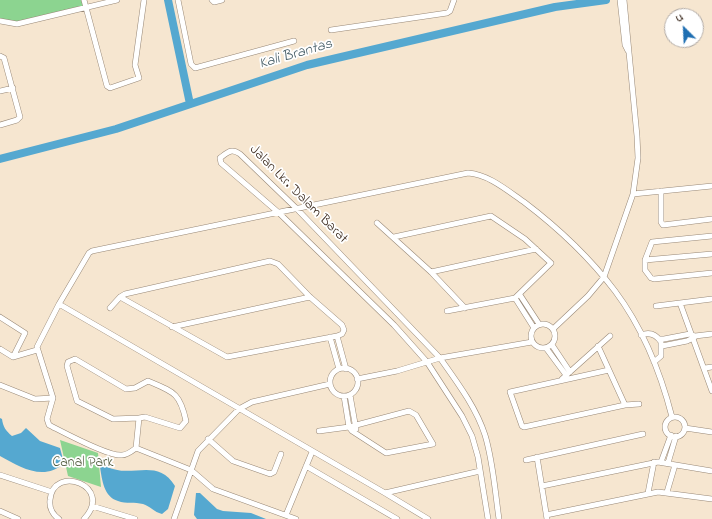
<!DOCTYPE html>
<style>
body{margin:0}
#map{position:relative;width:712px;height:519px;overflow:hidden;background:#f6e6d0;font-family:"Indie Flower",sans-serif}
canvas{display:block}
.north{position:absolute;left:664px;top:8px;width:40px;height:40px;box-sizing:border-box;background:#fff;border:1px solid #b1aaa5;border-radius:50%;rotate:336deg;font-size:11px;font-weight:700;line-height:16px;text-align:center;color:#3b2a1e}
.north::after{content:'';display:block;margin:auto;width:14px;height:18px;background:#1f6fb2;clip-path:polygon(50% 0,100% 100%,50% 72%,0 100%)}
</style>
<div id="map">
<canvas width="712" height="519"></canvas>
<div class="north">U</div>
</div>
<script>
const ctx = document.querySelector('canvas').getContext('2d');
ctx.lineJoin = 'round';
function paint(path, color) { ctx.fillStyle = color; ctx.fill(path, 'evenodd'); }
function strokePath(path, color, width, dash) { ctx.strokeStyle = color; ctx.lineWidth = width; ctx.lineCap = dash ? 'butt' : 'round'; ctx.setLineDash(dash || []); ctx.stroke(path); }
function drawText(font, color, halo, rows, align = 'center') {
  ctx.font = font + ' "Indie Flower",sans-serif'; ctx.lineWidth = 3.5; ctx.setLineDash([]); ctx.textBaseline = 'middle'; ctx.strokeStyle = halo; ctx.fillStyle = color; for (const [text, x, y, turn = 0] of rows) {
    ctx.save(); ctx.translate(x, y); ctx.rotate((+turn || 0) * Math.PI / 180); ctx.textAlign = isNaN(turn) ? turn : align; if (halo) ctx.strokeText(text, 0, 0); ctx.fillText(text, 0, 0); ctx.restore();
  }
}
paint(new Path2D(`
 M0 0H84L86 8 17 24 0 21Z
 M60 440 98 453 101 487 68 476Z`), '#8cd490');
paint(new Path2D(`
 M0 418 2 419C3 427 6 431 12 436L21 433 26 428 40 441 60 448 64 463C44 482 20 467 0 456Z
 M106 466C130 480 157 456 175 486L168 509 162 514C154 512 150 506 143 504 135 502 126 504 118 501 104 497 102 480 100 467Z
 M196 493H200L217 509 223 511 251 513 266 519H197L194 515Z`), '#55a8d0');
strokePath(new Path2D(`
 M168 0 190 104
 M0 159 116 129 307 65 555 7 606 0`), '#55a8d0', 8);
const minor = new Path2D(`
 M84 0 107 86 110 88 139 78 135 65 144 0
 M178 0 191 64 195 68 294 41
 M212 0 214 2 222 0
 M620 0 625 45 628 51
 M0 21 17 24 117 0
 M331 30 447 13 450 11 454 0
 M0 56 4 58 20 117 17 120 0 125
 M0 91 13 88
 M661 191V222L663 225 712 219
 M633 194 712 186
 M377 223 431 272 465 308
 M712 236 652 242 645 260V270L651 278 654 279 712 273
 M394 237 491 216 525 239 551 263 515 298 447 311
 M645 260 712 254
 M431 272 536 249
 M520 295 539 324
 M515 298 534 328
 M680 303 712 391
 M59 304 37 347 53 398 47 419 49 425C63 432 109 457 122 455 127 455 132 451 136 448L139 418 145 417 180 428 186 421C180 393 174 392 148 381L135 388 126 389 75 359 68 362 67 366 77 401 113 419 139 418
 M656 306 712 299
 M110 308 120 297 125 294 270 261 278 264 310 297 342 325 344 330 342 334 337 336 227 357 120 297
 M0 317 25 333 13 357
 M531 336a12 12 0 1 1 24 0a12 12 0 1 1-24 0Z
 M172 327 310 297
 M553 329 588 296 604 277 633 194 638 158 637 136 624 0
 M641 335C649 332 656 334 661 342V356L654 362
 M337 336 346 369
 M330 337 339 369
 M659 339H664L690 334 695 336 712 334
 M552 345 570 372
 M598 346 625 405
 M662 346 687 341 695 337
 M546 348 566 375
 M0 349 13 357 37 350
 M705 368 712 367
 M330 382a14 14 0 1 1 28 0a14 14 0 1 1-28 0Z
 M609 370 510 392 522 426 524 427 625 405 639 404
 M357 379 397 371 440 358 532 342
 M562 379 610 336
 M0 385 35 399 53 398
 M350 395 356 429
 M665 427a10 10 0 1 1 20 0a10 10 0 1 1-20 0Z
 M685 428 712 432
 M319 431 349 427 409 411 416 415 433 444 386 453 352 431 349 427 344 396
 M208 439 233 461 270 474 274 472 281 454
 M136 448 191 470 213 489 296 519
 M537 457 547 519
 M526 460 643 434
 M661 462 671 435
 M668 463 676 436
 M306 466 397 519
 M480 471 385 493 59 304 89 253 92 251 468 173C488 174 508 191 524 202 557 227 590 258 615 291 642 327 661 374 672 417
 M0 475 52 492
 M542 486 658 462 712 471
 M667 492 675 465
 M385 493 428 519
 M648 493 654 462
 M92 506 135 519
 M0 511 18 519
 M286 515 312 452
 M546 515 658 492 712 499
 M59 519C53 515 49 508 50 500 53 463 115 486 84 519
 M174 519 198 451 239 409 252 402 330 384
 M488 519 478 457 472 436 462 416 427 362 394 325 279 213 221 163 220 158C228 152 231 148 240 154L296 208 440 358C457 382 476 407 485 435 493 461 495 491 499 519`);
strokePath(minor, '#988877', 6);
strokePath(minor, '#fff', 5);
drawText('14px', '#3b2a1e', '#fff', [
 ["Jalan Lkr. Dalam Barat",298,195,45]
]);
drawText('14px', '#535d40', '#fff', [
 ["Canal Park",83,464]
]);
drawText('italic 15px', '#455c65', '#fff', [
 ["Kali Brantas",296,55,-16]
]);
</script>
